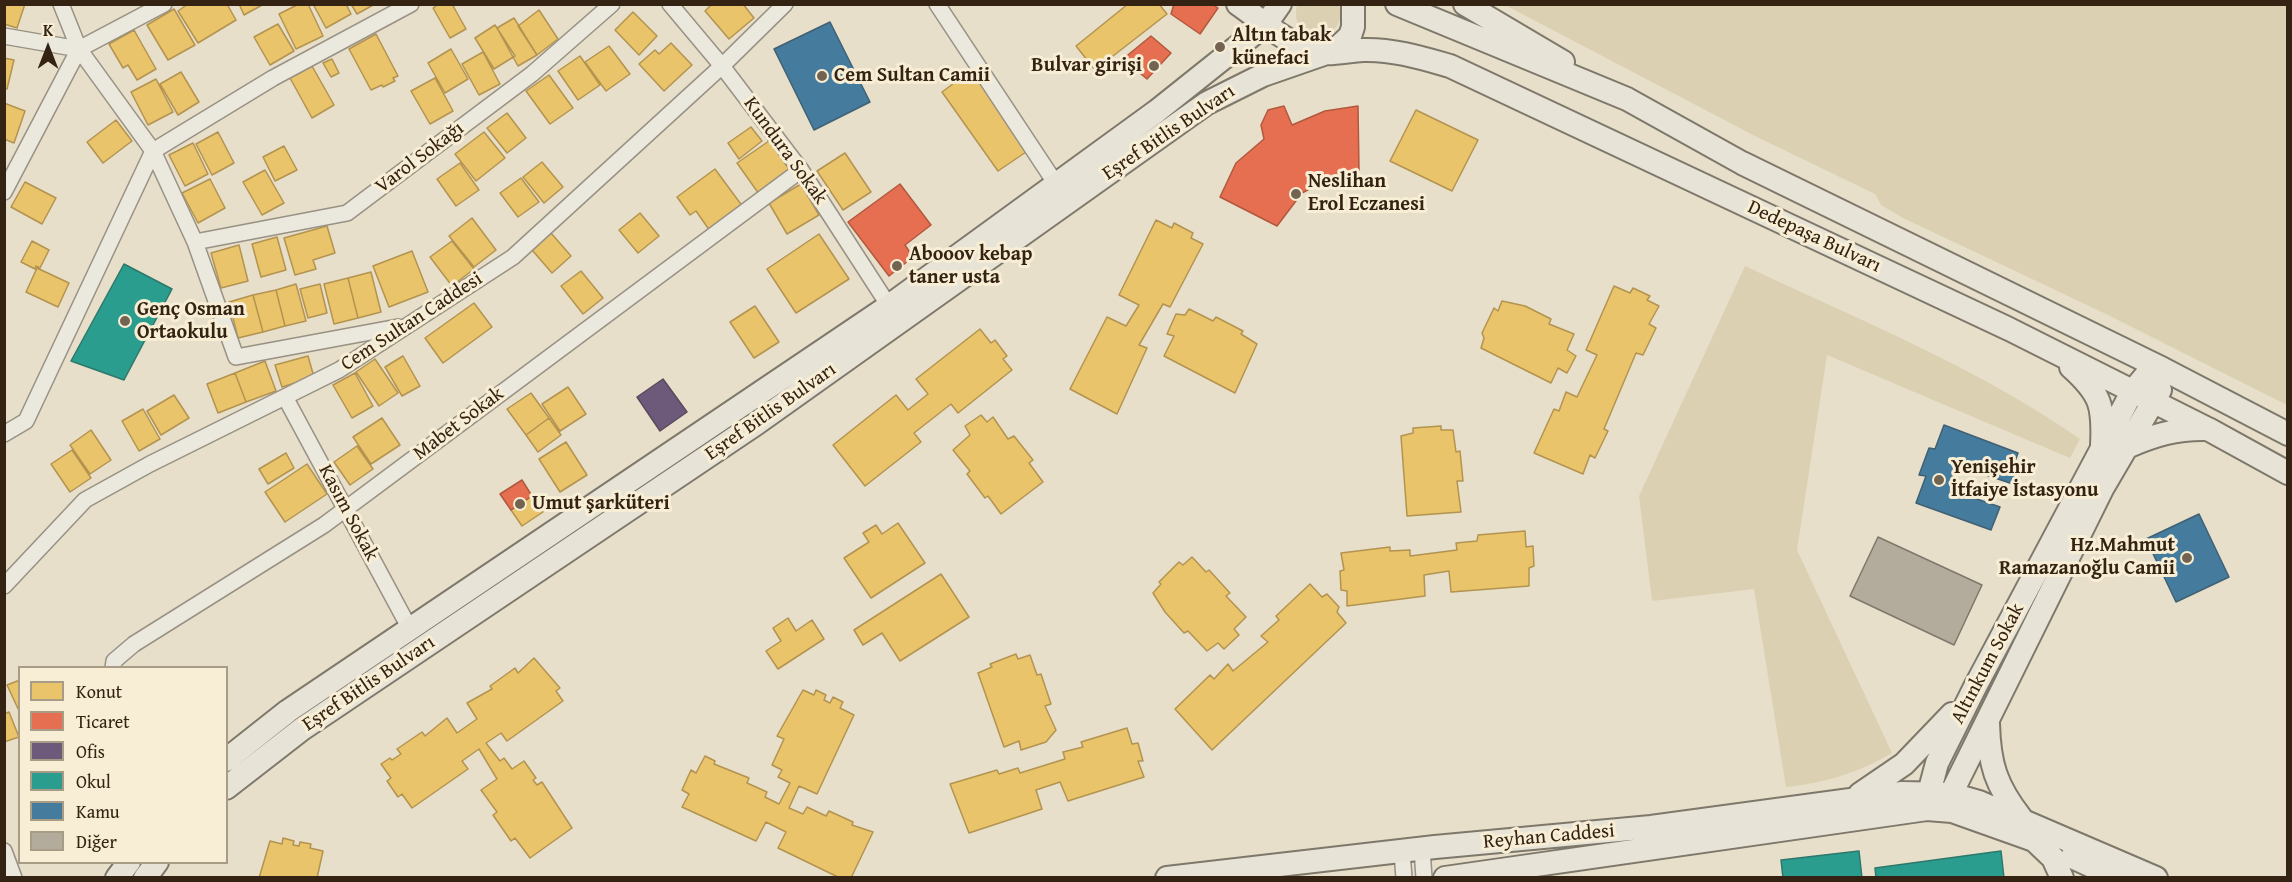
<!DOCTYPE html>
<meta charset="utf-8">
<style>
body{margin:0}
#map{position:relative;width:2292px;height:882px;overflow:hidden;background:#e7dfca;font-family:"Gentium Book Plus",serif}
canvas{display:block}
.frame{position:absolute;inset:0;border:6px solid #342212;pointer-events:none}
.legend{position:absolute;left:18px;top:666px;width:210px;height:198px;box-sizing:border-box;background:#f7eed5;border:2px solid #a99c87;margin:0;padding:8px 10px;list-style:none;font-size:18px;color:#342212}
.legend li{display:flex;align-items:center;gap:12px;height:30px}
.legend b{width:30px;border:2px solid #a99c87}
.north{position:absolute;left:18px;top:18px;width:60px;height:60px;-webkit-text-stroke:4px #f7eed5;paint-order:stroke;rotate:0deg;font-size:16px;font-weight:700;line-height:24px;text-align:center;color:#342212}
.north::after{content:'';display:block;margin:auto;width:21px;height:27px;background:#342212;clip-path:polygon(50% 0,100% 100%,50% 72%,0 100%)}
</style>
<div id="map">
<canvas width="2292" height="882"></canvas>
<div class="frame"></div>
<ul class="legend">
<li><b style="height:16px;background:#e9c46a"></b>Konut</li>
<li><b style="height:16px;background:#e76f51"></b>Ticaret</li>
<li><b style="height:16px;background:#6d597a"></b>Ofis</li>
<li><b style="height:16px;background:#2a9d8f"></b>Okul</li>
<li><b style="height:16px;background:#457b9d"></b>Kamu</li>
<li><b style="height:16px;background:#b3ac9d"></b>Diğer</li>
</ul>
<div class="north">K</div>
</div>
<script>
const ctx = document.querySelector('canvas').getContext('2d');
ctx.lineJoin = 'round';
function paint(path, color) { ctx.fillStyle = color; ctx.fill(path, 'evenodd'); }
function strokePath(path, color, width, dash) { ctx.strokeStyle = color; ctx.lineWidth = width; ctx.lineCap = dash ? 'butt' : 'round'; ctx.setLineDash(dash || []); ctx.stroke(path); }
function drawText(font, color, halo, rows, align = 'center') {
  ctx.font = font + ' "Gentium Book Plus",serif'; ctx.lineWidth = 6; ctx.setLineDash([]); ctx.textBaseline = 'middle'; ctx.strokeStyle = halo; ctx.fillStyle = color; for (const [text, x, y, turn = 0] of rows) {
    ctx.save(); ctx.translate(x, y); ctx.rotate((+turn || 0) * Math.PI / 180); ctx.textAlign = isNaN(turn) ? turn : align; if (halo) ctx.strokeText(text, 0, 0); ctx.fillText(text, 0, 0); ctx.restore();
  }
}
paint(new Path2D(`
 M1297 5H1339C1351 43 1287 47 1297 5Z
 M1505 5H2287V405L2106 314 1903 218 1881 205 1875 194 1755 136Z
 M1745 266C1859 320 1977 367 2080 439L2070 458 1827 355 1797 550 1892 753C1858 773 1825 783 1786 787L1754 589 1652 601 1639 496Z`), '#dcd0b3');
const homes = new Path2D(`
 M4 4H25L17 28 4 24Z
 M188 4H227L236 20 198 43 178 11Z
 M239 4H264L244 15Z
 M299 4H308L323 36 296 49 279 14Z
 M313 4H346L351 14 326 28Z
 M351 4H375L357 14Z
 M439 4H452L466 29 450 38 433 8Z
 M712 4H743L754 18 729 39 705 11Z
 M1128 4H1159L1167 14 1095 70 1076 46Z
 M174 9 195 45 168 60 147 25Z
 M539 10 558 39 537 55 518 26Z
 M633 12 657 36 639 55 615 30Z
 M514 18 537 55 518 66 497 28Z
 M278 24 294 51 270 65 254 37Z
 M495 25 515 56 494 69 475 38Z
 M134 30 156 69 137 80 128 65 123 68 109 44Z
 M376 34 398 76 393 78 395 81 383 87 382 85 371 90 349 49Z
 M671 43 692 65 664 91 639 64 655 50 659 54Z
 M609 46 630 74 606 91 585 62Z
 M451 49 468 79 445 93 428 63Z
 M483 52 500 84 479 95 462 64Z
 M580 56 600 85 578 100 558 71Z
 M4 58 14 60 7 89H4Z
 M332 59 339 73 331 77 323 63Z
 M312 66 334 105 312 118 290 78Z
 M973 69 1029 150 998 171 942 92Z
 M181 72 199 102 178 115 160 84Z
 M549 75 573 108 550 124 526 91Z
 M435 78 453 111 430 124 411 91Z
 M156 79 173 112 148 125 131 92Z
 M4 103 25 111 14 143 4 139Z
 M1416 110 1478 140 1452 191 1390 161Z
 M507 113 526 138 507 153 487 128Z
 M116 120 132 141 103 163 87 142Z
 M751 127 762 141 739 159 728 143Z
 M218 132 234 163 212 175 196 144Z
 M484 132 505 158 476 181 455 154Z
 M769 141 791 172 759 194 737 163Z
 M193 143 208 174 185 186 169 155Z
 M284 146 297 170 275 181 263 157Z
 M845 153 871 192 843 210 817 171Z
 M542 162 563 187 544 203 523 177Z
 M460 163 479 190 456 206 437 179Z
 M715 169 743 207 710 231 696 211 690 215 677 197Z
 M265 170 284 203 262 215 243 182Z
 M521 178 539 202 518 217 500 193Z
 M210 179 225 208 198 223 182 193Z
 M25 182 56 198 42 224 11 207Z
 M801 184 819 215 787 234 769 203Z
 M640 213 659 236 638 253 619 230Z
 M472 218 496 250 474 267 449 236Z
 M1156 220 1172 228 1174 223 1193 233 1191 238 1203 244 1170 307 1163 304 1139 345 1147 348 1117 414 1070 389 1107 317 1126 326 1139 305 1119 295Z
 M327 226 335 253 313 260 316 269 295 275 284 238Z
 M551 233 571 256 552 273 532 250Z
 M819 234 849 279 796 313 767 269Z
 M277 237 286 270 261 277 252 244Z
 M32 241 49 250 40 268 36 266 35 269 21 262Z
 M452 241 474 269 452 286 430 257Z
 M239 245 248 281 221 288 211 253Z
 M412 251 428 292 389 307 373 266Z
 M37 268 69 283 58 307 26 292Z
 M581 271 603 298 583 314 561 286Z
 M371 272 381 312 358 318 348 278Z
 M348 278 358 318 334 324 324 284Z
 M296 284 306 321 285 326 276 290Z
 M320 284 327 313 308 318 300 289Z
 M1614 286 1630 293 1633 288 1650 296 1647 300 1659 306 1649 324 1656 328 1643 355 1636 353 1604 429 1608 431 1595 458 1590 455 1583 474 1534 453 1554 409 1559 411 1566 392 1577 397 1597 355 1586 350Z
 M276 290 285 326 263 332 253 295Z
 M253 295 263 332 238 338 229 302Z
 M1502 301 1525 306 1551 319 1549 324 1574 334 1567 350 1576 356 1567 373 1558 368 1551 383 1481 348 1484 338 1482 333 1494 308 1498 311Z
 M474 303 492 327 443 363 425 338Z
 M755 306 779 342 754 358 730 322Z
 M1189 309 1213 321 1216 317 1243 331 1241 334 1257 344 1235 393 1164 356 1174 336 1167 334 1176 314 1185 315Z
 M980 329 991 343 995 340 1007 356 1003 359 1012 370 958 413 951 404 914 433 921 442 865 486 833 445 896 395 908 410 928 394 916 379Z
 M308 356 314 377 282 387 275 365Z
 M403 356 420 386 402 396 385 367Z
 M375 359 398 393 379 406 356 372Z
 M265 361 276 391 246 402 235 373Z
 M235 373 246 402 218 413 207 384Z
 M355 373 373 406 352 418 333 385Z
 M568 387 586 414 560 431 542 404Z
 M531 393 549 418 526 435 507 409Z
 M174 395 189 418 161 435 147 411Z
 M143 409 160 439 139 451 122 421Z
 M981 415 987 422 993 417 1008 439 1014 436 1033 460 1029 463 1043 482 1001 514 988 496 985 498 967 474 970 471 953 450 970 435 965 426Z
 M382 418 400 445 371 464 353 437Z
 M549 418 561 435 538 452 526 435Z
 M1441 426V430H1453L1456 452 1460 451 1463 481H1457L1461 512 1407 516 1401 436 1413 433V428Z
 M91 430 111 460 90 474 70 445Z
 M566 442 587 475 560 492 539 459Z
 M357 446 373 469 350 485 334 462Z
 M72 450 91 478 70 492 51 464Z
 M286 453 294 468 268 484 259 469Z
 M307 464 327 494 285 522 265 492Z
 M532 496 543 512 522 526 511 510Z
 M898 523 925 563 871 598 844 558 869 542 863 533 876 525 882 534Z
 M1525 531 1526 547 1533 546 1534 566 1529 568V586L1451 592 1449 571 1424 575 1425 596 1347 606V591L1341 590 1340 571 1344 570 1341 553 1390 547V551L1410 550V556L1457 550 1456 543 1477 541 1478 535Z
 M1192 557 1206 572 1209 570 1230 593 1226 596 1246 617 1234 629 1239 635 1224 649 1218 643 1207 651 1188 631 1184 633 1165 612 1153 593 1161 584 1159 582 1179 562 1183 565Z
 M941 574 969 617 900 661 882 633 863 645 854 630Z
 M1310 584 1322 597 1327 594 1339 607 1337 612 1346 623 1212 750 1175 709 1210 675 1214 679 1228 664 1233 671 1268 642 1261 636 1279 620 1276 616Z
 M788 618 796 631 812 620 824 639 778 669 766 651 781 641 773 628Z
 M1016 654 1018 659 1030 655 1037 675 1041 674 1051 704 1045 706 1056 730 1046 742 1021 750 1019 741 1004 747 978 673 992 667 990 664Z
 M534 658 560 688 556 691 563 701 507 741 501 733 486 743 500 761 504 758 512 769 524 761 536 778 533 780 537 785 542 782 572 828 530 858 515 838 511 841 493 815 497 812 481 790 497 779 479 749 462 761 468 769 412 808 402 794 398 797 387 781 391 778 381 764 390 758 392 760 401 754 397 749 422 732 425 736 447 718 457 733 477 719 467 703 492 689 490 686 515 668 518 673Z
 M20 680V713L7 685Z
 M803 690 814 695 816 690 826 695 824 700 830 703 833 697 843 702 840 708 854 715 817 794 799 786 789 808 803 814 807 807 826 816 829 811 853 822 852 825 873 832 851 878H840L778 848 786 832 766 822 756 841 682 807 689 794 682 790 691 770 696 773 705 756 715 761 714 764 749 778 747 783 767 792 765 797 779 804 790 783 778 777 782 770 772 765 784 739 777 736Z
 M9 712 19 737 4 742V714Z
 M1127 728 1132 744 1138 743 1143 761H1138L1144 777 1068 801 1060 782 1036 790 1042 809 969 833 950 784 997 770 999 774 1018 768 1020 773 1065 759 1063 752 1083 747 1081 742Z
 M283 838 294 841 293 845 299 846 300 842 311 844 310 848 323 851 317 878H259L270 841 282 844Z`);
paint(homes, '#e9c46a');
strokePath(homes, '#b39350', 1.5);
const shops = new Path2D(`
 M1174 4H1212L1218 8 1200 34 1171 14Z
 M1151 36 1171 53 1147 79 1123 59Z
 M1284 106 1292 125 1325 111 1358 106 1359 171 1330 178 1302 193 1277 226 1220 197 1236 163 1264 139 1261 125 1268 110Z
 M900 184 931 225 905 245 913 257 889 276 848 222Z
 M522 480 532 496 511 510 500 494Z`);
paint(shops, '#e76f51');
strokePath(shops, '#b1583e', 1.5);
const offices = new Path2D(`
 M663 379 687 412 660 431 637 397Z`);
paint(offices, '#6d597a');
strokePath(offices, '#5c485b', 1.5);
const schools = new Path2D(`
 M124 264 172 289 124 380 71 361Z
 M1859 851 1862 878H1783L1781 860Z
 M2001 851 2004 878H1876L1875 868Z`);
paint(schools, '#2a9d8f');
strokePath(schools, '#2d786a', 1.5);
const public = new Path2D(`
 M830 22 870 102 814 130 774 49Z
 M1944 425 2018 453 2014 464 2019 465 2013 484 1959 466 1951 490 2000 507 1991 530 1916 503 1926 476 1919 475 1929 448 1935 449Z
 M2199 514 2229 577 2176 602 2146 539Z`);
paint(public, '#457b9d');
strokePath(public, '#406073', 1.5);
const building = new Path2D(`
 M1878 537 1982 585 1954 645 1850 596Z`);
paint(building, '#b3ac9d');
strokePath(building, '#7e786b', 1.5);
const street = new Path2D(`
 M61 4 79 49 164 4
 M670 4 722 66 801 170 889 306
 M937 4 1056 184
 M4 36 79 49 153 151 195 242 236 357 398 327
 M4 192 79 49
 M195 242 347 213 532 74 612 4
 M285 397 410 629
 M4 434 26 421 153 151 273 78 411 4
 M4 586 85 500 150 464 339 370 513 257 722 66 785 4
 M113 668 114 661 134 644 324 525 801 170
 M1422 849 1424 878
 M4 851 14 878
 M1402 852 1404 878`);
const primary = new Path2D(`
 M1238 4C1261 20 1283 40 1308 50 1327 57 1344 51 1363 50 1393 49 1422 58 1450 66L2009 329 2208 429 2288 473
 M1397 4 1627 99 1742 163 2163 369 2288 434
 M1465 4 1563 62
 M2071 367C2101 394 2104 406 2102 445
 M2129 446C2155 435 2175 429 2203 429
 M1988 723C1989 764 1996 786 2021 818
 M226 760 288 711 889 306 1157 111 1266 24 1280 4
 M226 788 302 729 757 423 1207 103 1263 75 1335 50 1350 36 1353 27V4
 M1860 794 1904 764 1952 714
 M1943 804 1951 794 2102 489 2160 390
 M1936 806 1929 793 1937 763 1976 685 2132 392 2147 374 2163 369
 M2033 839 2053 858 2062 878
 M2072 857 2118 878
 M117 878 129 862
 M145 878 157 862
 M1167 878 1435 847 1651 827 1902 793 1951 794 1979 802 2156 878
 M1445 878 1927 809 1952 811 2042 843`);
strokePath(street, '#989184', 18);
strokePath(primary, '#7e786b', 26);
strokePath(street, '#ebe8dd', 15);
strokePath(primary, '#e8e3d7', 22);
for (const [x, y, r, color] of [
 [1220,47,6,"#736452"],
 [1154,66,6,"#736452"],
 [822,76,6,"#736452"],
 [1296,194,6,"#736452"],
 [897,266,6,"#736452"],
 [125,321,6,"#736452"],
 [1939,480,6,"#736452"],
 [520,504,6,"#736452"],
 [2187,558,6,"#736452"]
]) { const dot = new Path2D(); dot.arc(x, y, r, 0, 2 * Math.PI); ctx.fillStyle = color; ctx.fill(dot); strokePath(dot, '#f7eed5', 2); }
drawText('bold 20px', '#342212', '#f7eed5', [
 ["Altın tabak",1232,36],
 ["künefaci",1232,59],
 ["Bulvar girişi",1142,66,"right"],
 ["Cem Sultan Camii",834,76],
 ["Neslihan",1308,182],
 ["Erol Eczanesi",1308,205],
 ["Abooov kebap",909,255],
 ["taner usta",909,278],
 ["Genç Osman",137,310],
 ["Ortaokulu",137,333],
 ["Yenişehir",1951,468],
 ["İtfaiye İstasyonu",1951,491],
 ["Umut şarküteri",532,504],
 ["Hz.Mahmut",2175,546,"right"],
 ["Ramazanoğlu Camii",2175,569,"right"]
], 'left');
drawText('20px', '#342212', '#f7eed5', [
 ["Eşref Bitlis Bulvarı",1169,133,-34],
 ["Kundura Sokak",785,151,54],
 ["Varol Sokağı",420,158,-37],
 ["Dedepaşa Bulvarı",1814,237,25],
 ["Cem Sultan Caddesi",412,322,-33],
 ["Eşref Bitlis Bulvarı",771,412,-35],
 ["Mabet Sokak",459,424,-37],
 ["Kasım Sokak",348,513,62],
 ["Altınkum Sokak",1988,664,-62],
 ["Eşref Bitlis Bulvarı",369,684,-34],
 ["Reyhan Caddesi",1549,837,-5]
]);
</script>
